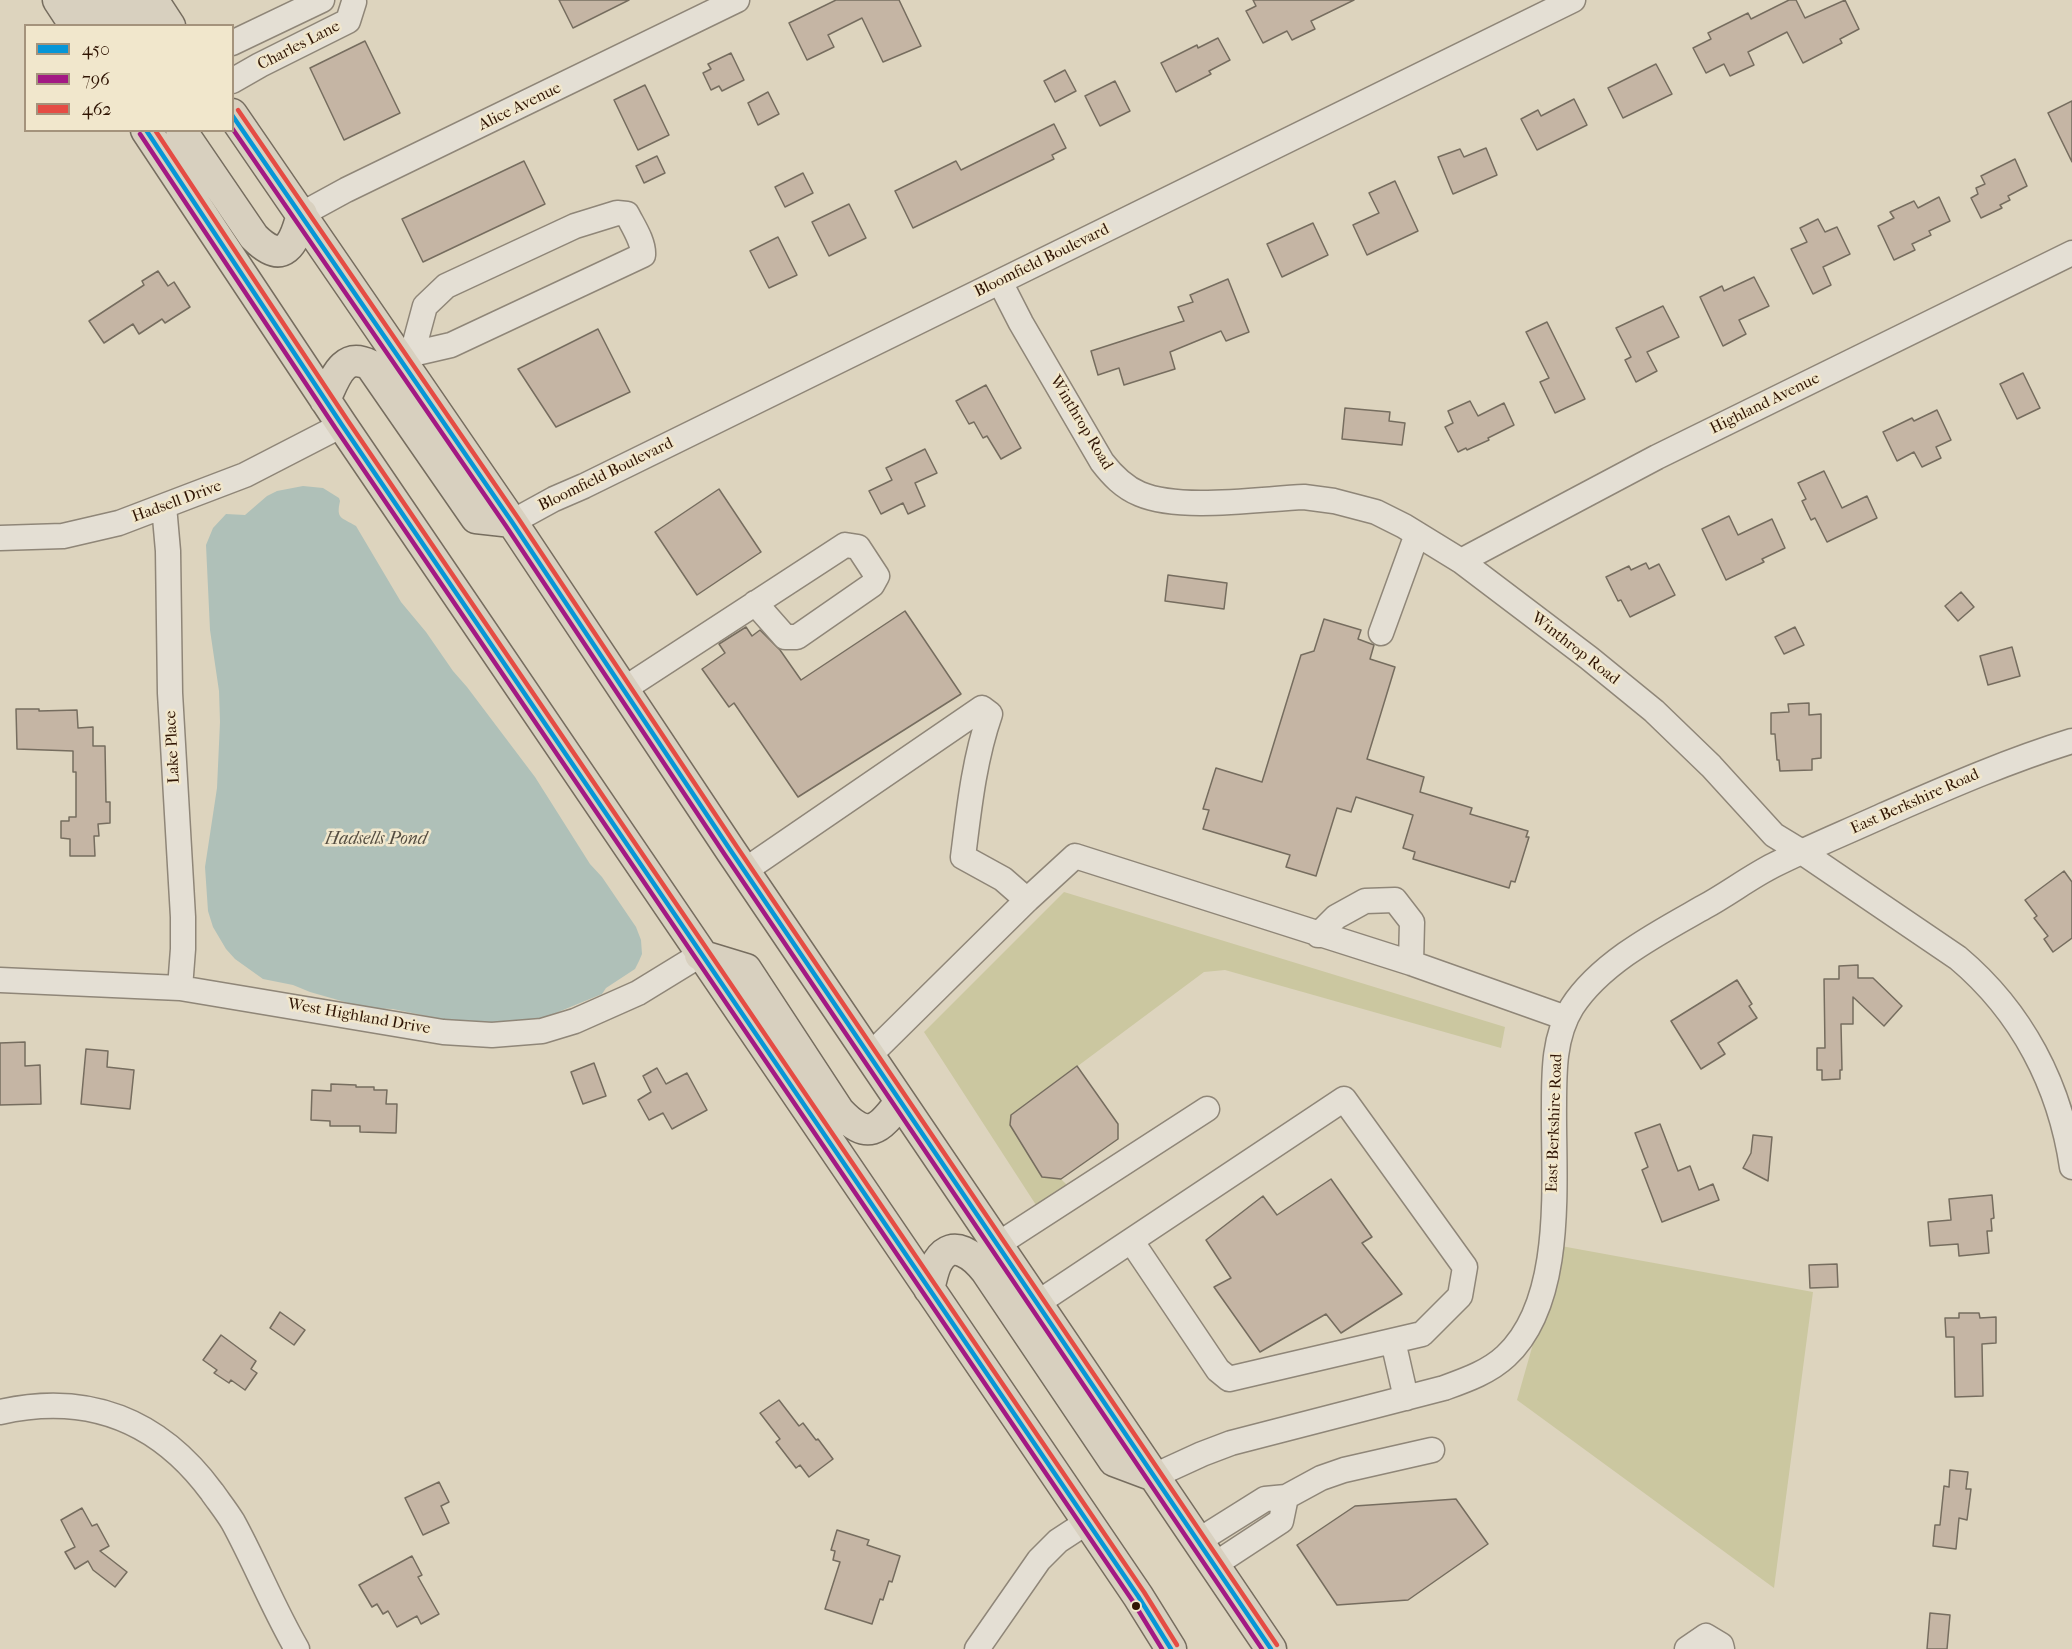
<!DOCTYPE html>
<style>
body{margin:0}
#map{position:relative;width:2072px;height:1649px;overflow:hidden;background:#ddd4be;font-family:"IM FELL French Canon",serif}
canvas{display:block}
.legend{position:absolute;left:24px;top:24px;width:210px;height:108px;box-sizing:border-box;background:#f1e7cc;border:2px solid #a4937c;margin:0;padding:8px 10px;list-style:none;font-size:18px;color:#301504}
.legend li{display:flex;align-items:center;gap:12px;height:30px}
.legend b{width:30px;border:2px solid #a4937c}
</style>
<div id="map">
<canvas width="2072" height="1649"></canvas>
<ul class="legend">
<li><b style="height:8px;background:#0696d7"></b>450</li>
<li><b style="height:8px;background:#a31984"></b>796</li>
<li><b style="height:8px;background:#e54c44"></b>462</li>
</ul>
</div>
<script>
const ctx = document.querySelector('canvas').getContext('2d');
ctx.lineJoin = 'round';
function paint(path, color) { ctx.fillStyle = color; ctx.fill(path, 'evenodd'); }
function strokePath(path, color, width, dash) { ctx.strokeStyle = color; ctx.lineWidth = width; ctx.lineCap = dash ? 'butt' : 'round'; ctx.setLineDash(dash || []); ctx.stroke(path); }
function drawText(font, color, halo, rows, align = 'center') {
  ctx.font = font + ' "IM FELL French Canon",serif'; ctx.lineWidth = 5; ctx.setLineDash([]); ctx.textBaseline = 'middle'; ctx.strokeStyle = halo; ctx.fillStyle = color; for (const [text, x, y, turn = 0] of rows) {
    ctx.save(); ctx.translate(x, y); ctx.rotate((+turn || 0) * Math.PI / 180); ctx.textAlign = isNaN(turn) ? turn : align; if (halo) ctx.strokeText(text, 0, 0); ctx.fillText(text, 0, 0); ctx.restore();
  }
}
paint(new Path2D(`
 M1064 892 1505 1027 1501 1048 1225 970 1204 972 1012 1115 1010 1125 1042 1177 1061 1179 1068 1186 1036 1205 924 1032Z
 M1561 1246 1813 1292 1774 1588 1517 1400Z`), '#cbc7a0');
paint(new Path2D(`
 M303 486 323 488 339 498 340 501C336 519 341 517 356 526L401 602 426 632 453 671 467 687 535 777 590 864 602 877 636 927 641 940 642 954 639 961 635 969 606 988 602 994 546 1017 528 1021 505 1023 441 1019 393 1009 366 1008 310 992 293 985 263 979 235 959 226 949 213 927 208 911 205 867 217 788 220 722 219 691 210 630 206 545 213 528 226 514 245 515 267 496 277 491Z`), '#afc0b8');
const building = new Path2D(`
 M559 0H629L573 28Z
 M836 0H899L921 46 883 62 862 18 828 35 834 47 807 60 789 23Z
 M1253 0H1354L1311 21 1315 29 1292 40 1287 31 1263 43 1246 11 1256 6Z
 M1789 0H1796L1805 18 1845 0 1859 29 1840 39 1842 43 1803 63 1787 32 1748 52 1754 65 1730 76 1724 64 1706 73 1693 48 1711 39 1708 33 1748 13 1751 19Z
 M1218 38 1230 60 1209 71 1211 74 1176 92 1161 63 1197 45 1198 48Z
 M365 41 400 113 344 140 310 68Z
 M731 53 744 80 722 91 719 86 711 90 703 73 711 69 708 64Z
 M1656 64 1672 94 1623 118 1608 88Z
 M1065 70 1076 91 1055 102 1044 81Z
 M1115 81 1130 111 1100 126 1085 96Z
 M645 85 669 135 638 150 614 100Z
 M768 92 779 114 758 125 748 103Z
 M1574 99 1587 125 1537 150 1521 119 1538 110 1541 116Z
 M2072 101V162L2048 113Z
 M1054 124 1066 148 1052 155 1054 159 913 228 895 191 956 161 961 170Z
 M1486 148 1497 175 1453 194 1438 157 1460 149 1464 157Z
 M657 156 665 173 644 183 636 166Z
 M2015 159 2027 186 2008 196 2010 200 2000 205 2002 208 1981 218 1971 198 1978 194 1976 188 1985 184 1981 176Z
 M524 161 545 204 423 262 402 219Z
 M803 173 813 193 785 207 775 187Z
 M1395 181 1418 231 1367 255 1353 225 1379 213 1369 193Z
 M1939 197 1950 221 1929 231 1931 235 1912 244 1915 250 1894 260 1878 226 1894 218 1890 212 1914 201 1918 208Z
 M849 204 866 238 829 256 812 222Z
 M1818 219 1825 232 1837 227 1850 254 1823 267 1831 285 1813 294 1791 249 1807 242 1800 228Z
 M1313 223 1328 255 1282 277 1267 244Z
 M778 237 797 275 769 288 750 251Z
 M158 271 168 286 174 282 190 307 165 323 162 319 139 334 133 324 104 343 89 321 144 285 142 281Z
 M1754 277 1769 306 1739 320 1746 334 1723 346 1700 297 1722 286 1724 291Z
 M1228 279 1249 332 1226 341 1221 331 1170 352 1175 369 1124 385 1119 368 1098 375 1091 351 1184 321 1178 307 1193 302 1190 295Z
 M1663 306 1679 337 1647 352 1657 371 1636 382 1625 360 1631 357 1616 328Z
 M1547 322 1585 399 1555 413 1540 382 1549 378 1526 332Z
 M598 329 630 392 556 427 518 369Z
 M2023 373 2040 408 2017 419 2000 384Z
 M986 385 1021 448 1001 459 987 436 983 438 974 422 969 424 956 401Z
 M1470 401 1478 416 1504 403 1514 425 1488 438 1489 440 1467 450 1466 448 1458 452 1445 427 1453 423 1448 411Z
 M1345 408 1390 412 1389 421 1405 423 1402 445 1342 439Z
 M1937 410 1951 440 1936 447 1941 458 1922 467 1914 452 1897 461 1883 432 1912 418 1914 421Z
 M925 449 937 473 915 483 925 506 908 514 903 503 881 514 869 491 892 480 886 468Z
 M1824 471 1842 508 1867 496 1877 518 1827 542 1815 518 1811 520 1802 501 1806 499 1798 483Z
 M719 489 761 552 697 595 655 532Z
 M1729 516 1738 535 1772 519 1785 548 1762 559 1764 562 1726 580 1702 529Z
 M1646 563 1649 569 1659 564 1675 595 1630 617 1621 600 1618 601 1606 577 1629 566 1631 570Z
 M1168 575 1227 583 1224 609 1165 601Z
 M1961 592 1974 607 1958 621 1945 606Z
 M905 611 961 694 798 797 734 703 729 707 702 669 725 653 719 644 746 627 752 636 760 630 780 650 801 680Z
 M1324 619 1361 630 1358 639 1374 645 1370 659 1395 667 1367 759 1424 777 1420 792 1472 808 1470 814 1528 831 1526 837H1529L1515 882 1511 881 1509 888 1413 859 1415 852 1403 848 1413 815 1356 797 1351 812 1337 808 1316 876 1286 867 1290 855 1203 829 1209 810 1203 809 1216 768 1262 782 1301 655 1314 651Z
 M1795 627 1804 645 1784 654 1775 637Z
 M2012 647 2020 676 1988 685 1980 656Z
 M1809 703V715L1821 714V758L1812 759V770L1780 771 1779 760H1777L1775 734H1771V713L1789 712 1788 704Z
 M16 709H39V711L77 710 78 728 93 727V746H105L106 802H110V823L98 824 99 836H94L95 856H70V839L61 838V821H69V817H76V772H73V751L17 749Z
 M2064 871 2072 882V938L2053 952 2044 939 2048 936 2034 918 2037 916 2025 900Z
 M1858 965V978H1873L1902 1006 1884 1026 1853 997V1024H1841L1842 1070H1840V1079L1822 1080V1070H1817V1048H1825L1824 979H1839V966Z
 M1737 980 1752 1004 1749 1006 1757 1018 1718 1043 1725 1054 1701 1069 1671 1021Z
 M25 1042V1066L40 1065 41 1104 0 1105V1043Z
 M86 1049 108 1051 107 1067 134 1070 130 1109 81 1104Z
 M594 1063 606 1096 583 1104 571 1072Z
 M1077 1066 1118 1124V1139L1061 1179 1042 1177 1010 1125 1011 1115Z
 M657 1068 666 1084 687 1073 707 1110 672 1129 663 1113 649 1120 638 1100 651 1092 643 1076Z
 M331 1084 356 1085V1087H374V1090H387L386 1104H397L396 1133 360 1132V1126H330V1121L311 1120 312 1090 331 1091Z
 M1660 1124 1678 1171 1690 1166 1699 1190 1713 1184 1719 1200 1662 1222 1642 1170 1648 1167 1635 1133Z
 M1753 1135 1772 1137 1768 1181 1743 1168 1751 1153Z
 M1331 1179 1372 1237 1362 1243 1402 1294 1341 1333 1326 1314 1260 1352 1214 1287 1231 1278 1206 1240 1263 1196 1277 1215Z
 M1992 1195 1994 1218 1991 1219 1992 1231H1987L1989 1253 1959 1256 1958 1244 1930 1246 1928 1222 1951 1220 1949 1199Z
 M1837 1264 1838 1287 1810 1288 1809 1265Z
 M280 1312 305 1330 294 1345 270 1328Z
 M1959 1313H1979L1980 1318 1996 1317V1343L1982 1344 1983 1396 1955 1397 1954 1337H1946L1945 1318H1959Z
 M221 1335 256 1361 251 1369 257 1373 245 1390 231 1380 229 1383 214 1373 217 1370 203 1360Z
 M779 1400 799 1426 803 1423 816 1440 818 1439 833 1459 809 1477 800 1465 796 1468 776 1442 780 1439 760 1413Z
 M1950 1470 1968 1472 1966 1489H1971L1967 1520 1959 1518 1956 1549 1933 1546 1935 1525H1940L1944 1486 1949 1487Z
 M439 1482 449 1502 441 1506 449 1523 423 1535 405 1498Z
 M1456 1499 1488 1544 1408 1600 1337 1605 1297 1545 1355 1506Z
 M82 1508 92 1526 97 1524 109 1546 100 1551 127 1572 115 1587 93 1570 88 1561 75 1569 65 1552 75 1547 61 1520Z
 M837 1530 869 1540 867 1545 900 1556 892 1582 889 1581 883 1600 880 1599 872 1624 825 1609 840 1562 833 1560 835 1551 831 1550Z
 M412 1556 422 1575 418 1577 439 1614 421 1624 417 1616 397 1627 388 1611 383 1614 377 1604 372 1607 359 1585Z
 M1930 1613 1950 1615 1947 1649H1927Z`);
paint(building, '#c5b5a4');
strokePath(building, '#766d5f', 1.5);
const minor = new Path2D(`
 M232 43 322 0
 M232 81 260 65 348 21 354 2
 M302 214 346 190 737 0
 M1000 282 1021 323 1102 462C1112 475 1123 487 1140 494 1180 511 1259 499 1304 497L1334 501 1376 512 1404 526 1461 561 1589 658 1654 711 1711 766 1774 835 1802 852 1958 958C2022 1012 2060 1085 2072 1167
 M388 370 412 354 451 345 643 255C644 242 633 226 627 214L617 213 575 226 446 286 425 306 412 354
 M164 506 168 551 170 693 183 917V949L180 988
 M512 522 554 499 584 486 1573 0
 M0 538 63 536 119 523 245 475 342 425
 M1461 561 1657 457 2072 253
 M1381 633 1417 534
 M624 689 845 545 858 547 877 576 872 585 797 637H785L755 603
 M744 871 982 708 990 714C974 760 969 809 963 857L1003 879 1027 900
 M1318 935 1336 917 1365 901 1395 900 1412 922 1411 963
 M0 980 180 988 443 1032 492 1035 542 1031 575 1021 638 993 700 955
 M869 1056 1027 900 1075 856 1411 963 1566 1018
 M983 1254 1207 1109
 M1024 1312 1344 1099 1465 1267 1460 1296 1422 1334 1229 1379 1218 1370 1132 1242
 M1393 1341 1406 1398
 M0 1412C88 1392 159 1420 212 1492 219 1502 227 1512 233 1522 256 1564 273 1608 297 1649
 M1154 1476 1202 1454 1231 1443 1444 1388C1466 1380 1489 1372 1506 1356 1566 1300 1553 1180 1554 1105 1554 1071 1554 1036 1572 1007 1601 962 1660 932 1704 907 1728 894 1750 877 1774 865 1810 847 1847 832 1884 815 1946 788 2007 761 2072 741
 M1198 1541 1265 1499 1286 1497 1321 1478 1344 1470 1432 1450
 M1214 1565 1281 1521 1286 1497
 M977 1649 1039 1560 1058 1541 1087 1522
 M1687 1649 1706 1636 1721 1645 1722 1649`);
const major = new Path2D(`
 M58 0 75 26
 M91 0 109 26
 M121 0 138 26
 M153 0 170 26
 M232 114 512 522 731 851 1271 1649
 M146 130 342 425 937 1300 1138 1596 1171 1649
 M181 130 254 237C284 267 294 244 302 214
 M325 400C335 379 342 351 370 365L476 518 512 522
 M700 955 746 969 839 1111C868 1142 879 1130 900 1102
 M929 1289C932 1279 933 1269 938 1261 953 1237 975 1257 986 1271L1114 1461 1154 1476`);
strokePath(minor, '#8f8678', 27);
strokePath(major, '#766d5f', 33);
strokePath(minor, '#e4dfd4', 24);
strokePath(major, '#d8d0bf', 30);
strokePath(new Path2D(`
 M232 115 512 522 731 851 1271 1649
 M146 130 342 425 1138 1596 1171 1649`), '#0696d7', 4.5);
strokePath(new Path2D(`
 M232 128 506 526 725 855 1262 1649
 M140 134 336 429 1132 1600 1162 1649`), '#a31984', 4.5);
strokePath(new Path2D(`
 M238 110 518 518 737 847 1277 1645
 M155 130 348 421 1144 1592 1177 1645`), '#e54c44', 4.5);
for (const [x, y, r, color] of [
 [1136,1606,5,"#301504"]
]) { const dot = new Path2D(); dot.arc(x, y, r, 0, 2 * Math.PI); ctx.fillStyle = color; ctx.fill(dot); strokePath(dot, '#f1e7cc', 2); }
drawText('16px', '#301504', '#f1e7cc', [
 ["Charles Lane",299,46,-27],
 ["Alice Avenue",520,107,-26],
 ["Bloomfield Boulevard",1042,261,-26],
 ["Highland Avenue",1765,404,-26],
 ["Winthrop Road",1081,423,59],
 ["Bloomfield Boulevard",606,475,-26],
 ["Hadsell Drive",177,502,-20],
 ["Winthrop Road",1575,649,38],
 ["Lake Place",173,747,-93],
 ["East Berkshire Road",1915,802,-24],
 ["West Highland Drive",359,1017,10],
 ["East Berkshire Road",1555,1123,-88]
]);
drawText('italic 18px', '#554e42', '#f1e7cc', [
 ["Hadsells Pond",376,840]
]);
</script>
